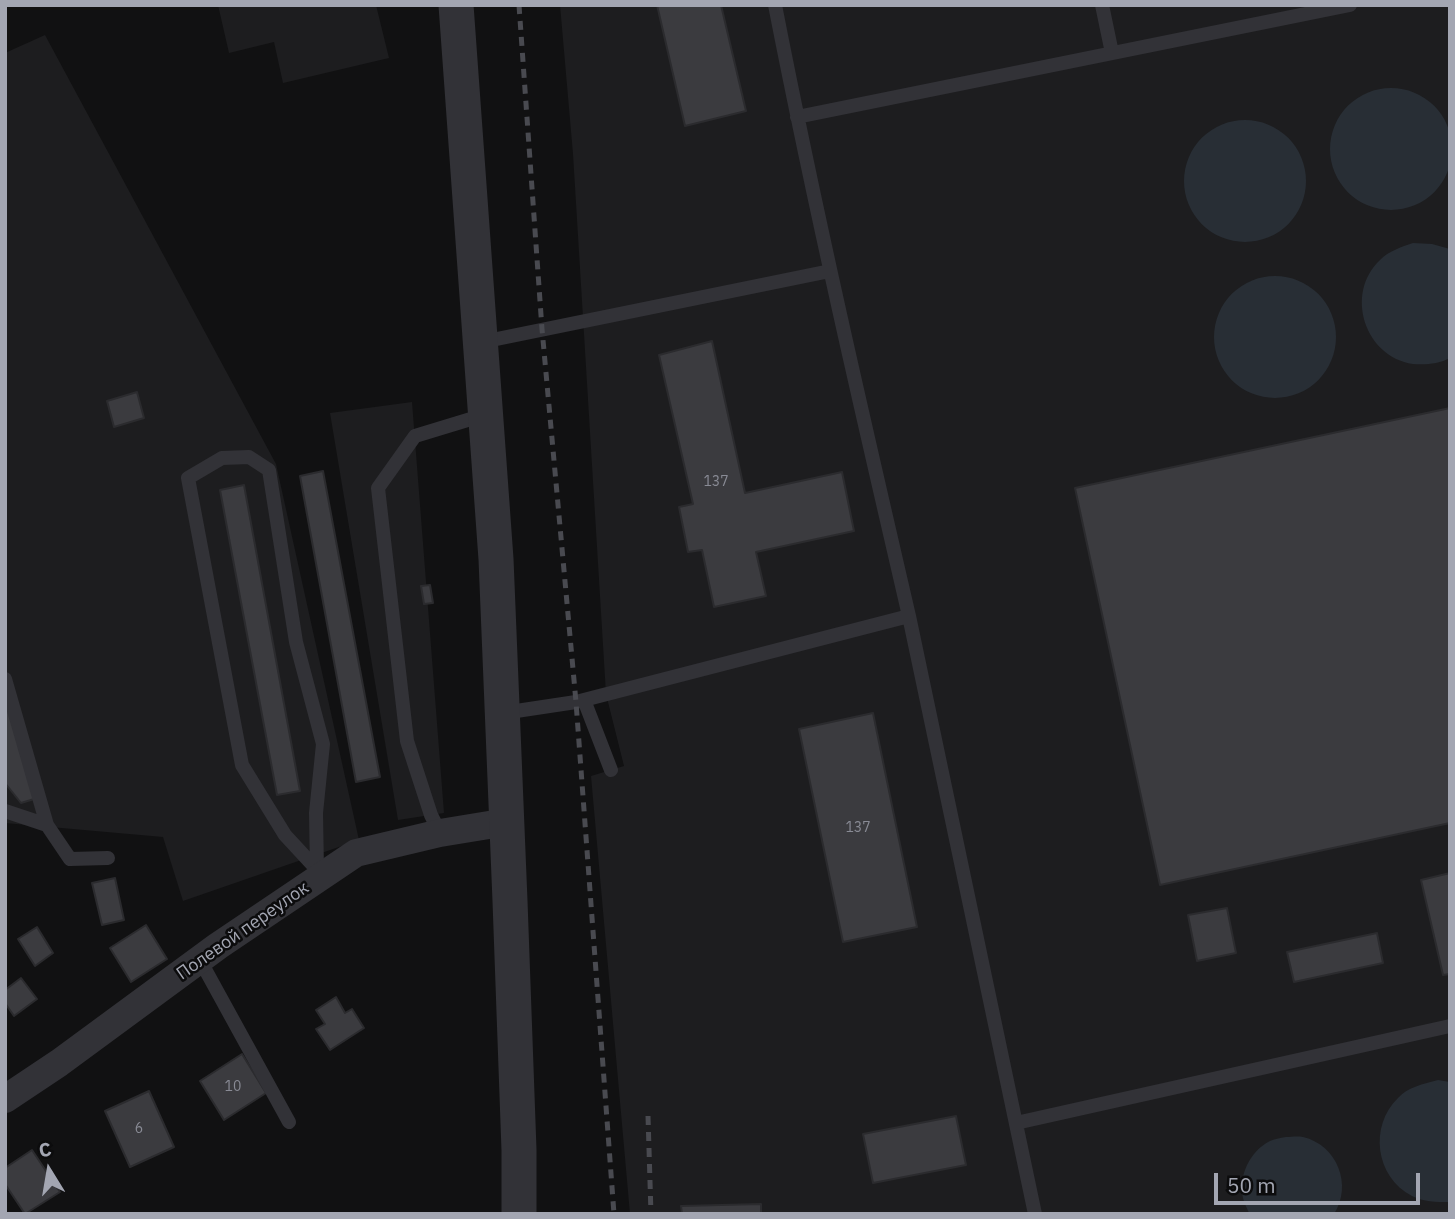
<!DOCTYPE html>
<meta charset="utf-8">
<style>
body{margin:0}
#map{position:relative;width:1455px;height:1219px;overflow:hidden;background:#111112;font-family:"IBM Plex Sans",sans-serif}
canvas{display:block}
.frame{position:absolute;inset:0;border:7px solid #a3a6b2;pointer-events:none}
.north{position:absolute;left:14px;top:1135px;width:70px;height:70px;-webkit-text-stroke:5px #0c0c0d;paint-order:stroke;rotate:349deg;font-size:19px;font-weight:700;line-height:28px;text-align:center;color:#a3a6b2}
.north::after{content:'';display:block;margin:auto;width:24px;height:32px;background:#a3a6b2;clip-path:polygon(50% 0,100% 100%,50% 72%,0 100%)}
.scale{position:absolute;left:1214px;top:1173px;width:206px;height:32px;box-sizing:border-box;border:4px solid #a3a6b2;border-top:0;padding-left:9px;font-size:21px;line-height:24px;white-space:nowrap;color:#a3a6b2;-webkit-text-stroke:5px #0c0c0d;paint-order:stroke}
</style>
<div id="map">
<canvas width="1455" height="1219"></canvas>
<div class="frame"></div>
<div class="north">С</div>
<div class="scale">50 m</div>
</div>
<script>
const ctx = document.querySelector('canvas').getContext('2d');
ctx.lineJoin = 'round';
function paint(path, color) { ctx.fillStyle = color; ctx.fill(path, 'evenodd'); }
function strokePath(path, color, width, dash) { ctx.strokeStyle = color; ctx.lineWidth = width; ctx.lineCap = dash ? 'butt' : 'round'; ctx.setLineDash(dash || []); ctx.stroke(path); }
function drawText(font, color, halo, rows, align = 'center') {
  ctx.font = font + ' "IBM Plex Sans",sans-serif'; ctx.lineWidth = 5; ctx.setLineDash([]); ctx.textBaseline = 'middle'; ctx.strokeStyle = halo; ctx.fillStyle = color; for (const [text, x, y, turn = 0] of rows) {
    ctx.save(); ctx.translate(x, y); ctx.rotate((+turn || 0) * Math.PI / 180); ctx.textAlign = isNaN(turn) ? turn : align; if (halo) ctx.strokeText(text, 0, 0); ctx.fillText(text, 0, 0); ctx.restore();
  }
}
paint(new Path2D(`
 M218 5H376L389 58 283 83 274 42 229 53Z
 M560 5H1450V1214H630L591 776 624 766 606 694 573 154Z
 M45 35 276 464 359 840 183 901 163 837 5 823V53Z
 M412 402 444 813 398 820 330 413Z`), '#1d1d1f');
paint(new Path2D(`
 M1330 149a61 61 0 1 1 122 0a61 61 0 1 1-122 0Z
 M1184 181a61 61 0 1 1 122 0a61 61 0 1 1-122 0Z
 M1413 243 1432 244 1450 249V358C1439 364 1425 365 1413 364 1365 357 1344 294 1380 260 1389 251 1401 247 1413 243Z
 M1214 337a61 61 0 1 1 122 0a61 61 0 1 1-122 0Z
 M1438 1080 1450 1082 1449 1202C1436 1202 1424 1202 1412 1196 1375 1177 1369 1126 1398 1098 1408 1087 1423 1084 1438 1080Z
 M1286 1137C1291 1137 1297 1136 1303 1137 1337 1145 1353 1185 1334 1214L1249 1213C1247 1208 1244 1203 1243 1198 1238 1176 1250 1151 1270 1141 1274 1139 1280 1138 1286 1137Z`), '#282e35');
const building = new Path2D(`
 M657 5H721L746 111 685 126Z
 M712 341 745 493 842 472 854 531 756 552 766 596 714 607 702 550 688 552 679 507 693 504 659 355Z
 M137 392 144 418 114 427 107 401Z
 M1450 408V823L1160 885 1075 488Z
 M323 471 380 777 356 782 300 476Z
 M244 485 300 791 277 795 220 490Z
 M430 585 433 603 424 604 421 586Z
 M5 674 44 796 21 803 5 783Z
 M873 713 917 927 843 942 799 729Z
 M1450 873V974L1443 975 1421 880Z
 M115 878 124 920 102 925 92 883Z
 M1227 908 1236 953 1197 961 1188 915Z
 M146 925 167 959 131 982 110 948Z
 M37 927 53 953 35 966 18 939Z
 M1377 933 1383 963 1294 982 1287 952Z
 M21 978 37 999 14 1016 5 1003V990Z
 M336 997 345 1013 352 1009 364 1028 330 1050 316 1029 325 1024 316 1010Z
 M242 1054 266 1093 224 1120 200 1081Z
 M149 1091 174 1147 130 1167 105 1111Z
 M956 1116 966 1165 873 1183 863 1134Z
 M32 1150 60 1192 25 1214 5 1184V1168Z
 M761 1204V1214H682L681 1206Z`);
paint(building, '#3b3b3f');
strokePath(building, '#2b2b2e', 2);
strokePath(new Path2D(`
 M775 5C815 210 862 413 909 616
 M1102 5 1112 53
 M797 117 1350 5
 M482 342 830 271
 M5 679 47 825
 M584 700 611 770
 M503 713 576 702 909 616 1035 1214
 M5 811 47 825 70 859 108 858
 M440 833 431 815 407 741 378 488 415 436 484 415
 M317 870 316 813 323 744 296 642 269 470 249 457 222 458 188 478 242 765 285 835 323 876
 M200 960 289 1122
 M1016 1123 1450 1026`), '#323237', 14);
strokePath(new Path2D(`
 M5 1099 59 1063 218 946 356 853 440 833 507 822`), '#323237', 28);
strokePath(new Path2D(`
 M456 5 496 559 510 901 519 1150V1214`), '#323237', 35);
strokePath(new Path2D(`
 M519 5 542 329 576 702 614 1214
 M648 1116 651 1214`), '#494a50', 5, [9, 7]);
drawText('14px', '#898b95', null, [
 ["137",716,482],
 ["137",858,828],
 ["10",233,1087],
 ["6",139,1129]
]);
drawText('18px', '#a3a6b2', '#0c0c0d', [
 ["Полевой переулок",243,931,-35]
]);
</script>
